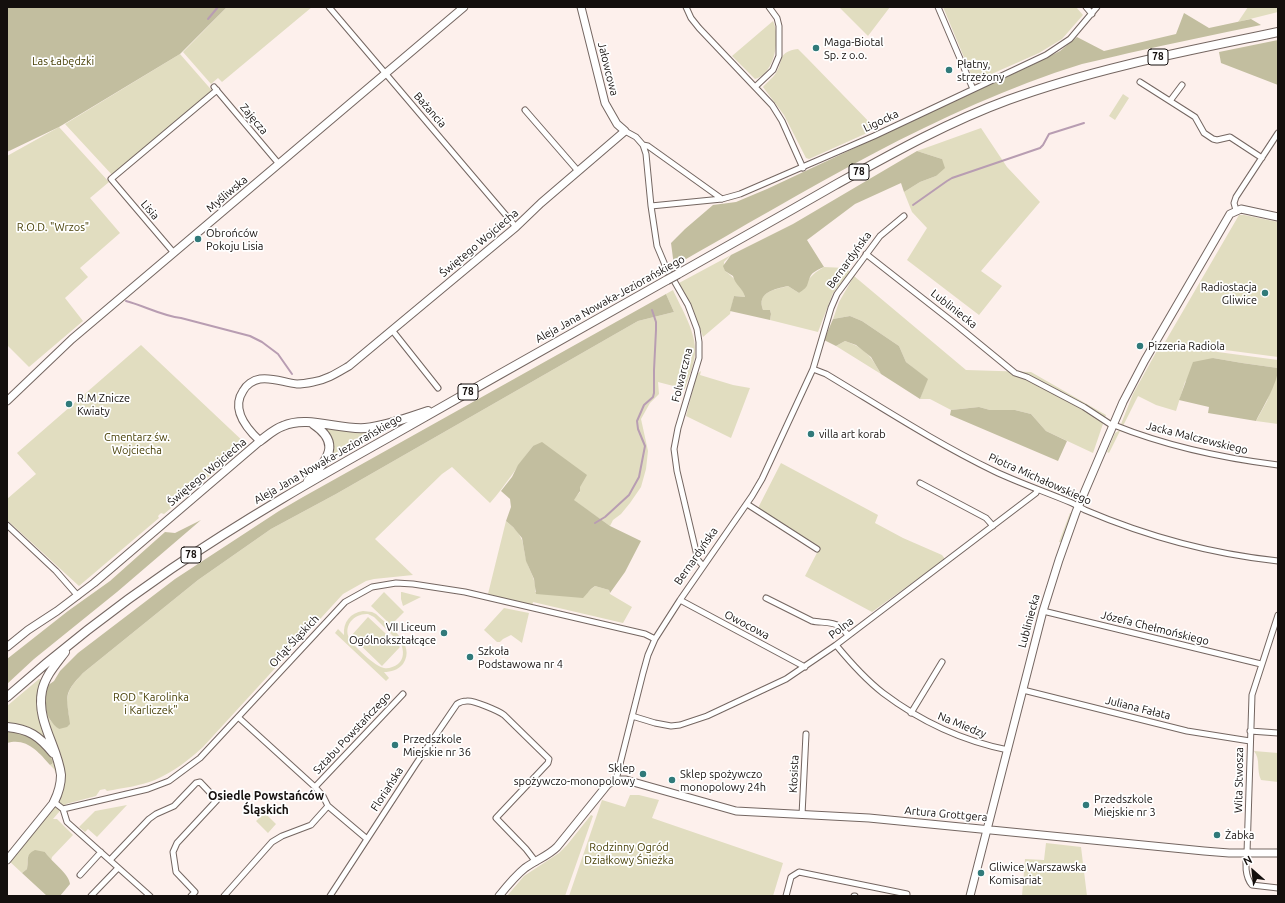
<!DOCTYPE html>
<meta charset="utf-8">
<style>
body{margin:0}
#map{position:relative;width:1285px;height:903px;overflow:hidden;background:#fdf0ec;font-family:Ubuntu,sans-serif}
canvas{display:block}
.frame{position:absolute;inset:0;border:8px solid #140f0d;pointer-events:none}
.north{position:absolute;left:1233px;top:851px;width:40px;height:40px;-webkit-text-stroke:3px #fff;paint-order:stroke;rotate:333deg;font-size:11px;font-weight:700;line-height:16px;text-align:center;color:#140f0d}
.north::after{content:'';display:block;margin:auto;width:14px;height:18px;background:#140f0d;clip-path:polygon(50% 0,100% 100%,50% 72%,0 100%)}
</style>
<div id="map">
<canvas width="1285" height="903"></canvas>
<div class="frame"></div>
<div class="north">N</div>
</div>
<script>
const ctx = document.querySelector('canvas').getContext('2d');
ctx.lineJoin = 'round';
function paint(path, color) { ctx.fillStyle = color; ctx.fill(path, 'evenodd'); }
function strokePath(path, color, width, dash) { ctx.strokeStyle = color; ctx.lineWidth = width; ctx.lineCap = dash ? 'butt' : 'round'; ctx.setLineDash(dash || []); ctx.stroke(path); }
function drawText(font, color, halo, rows, align = 'center') {
  ctx.font = font + ' Ubuntu,sans-serif'; ctx.lineWidth = 3.5; ctx.setLineDash([]); ctx.textBaseline = 'middle'; ctx.strokeStyle = halo; ctx.fillStyle = color; for (const [text, x, y, turn = 0] of rows) {
    ctx.save(); ctx.translate(x, y); ctx.rotate((+turn || 0) * Math.PI / 180); ctx.textAlign = isNaN(turn) ? turn : align; if (halo) ctx.strokeText(text, 0, 0); ctx.fillText(text, 0, 0); ctx.restore();
  }
}
paint(new Path2D(`
 M227 7H312L222 82 218 78 211 84 183 52Z
 M839 7H890L868 36Z
 M943 7H1076L1083 15 1062 39 1039 53 978 80 973 79Z
 M1248 7H1278V12L1238 22Z
 M773 21C781 37 775 74 755 79L732 56Z
 M798 49 807 58 876 129 809 159 806 158 784 115 763 87C767 82 773 78 776 73 784 60 777 52 798 49Z
 M180 54 215 94 114 177 65 124Z
 M1123 94 1129 98 1115 120 1109 116Z
 M59 127 109 182 90 198 120 233 80 268 88 277 65 298 83 321 29 367 7 345V156Z
 M981 128 1007 167 1040 202 981 271 1002 286 979 315 907 260 927 228 912 212 904 192 920 182 936 176 942 159 917 151Z
 M1239 215H1244L1278 222V357L1165 342Z
 M731 255 724 262 725 271C733 276 743 288 745 297L734 296 730 314 703 337 693 309 679 283Z
 M824 267 845 268 850 272 833 293 818 332 770 320 771 314 770 310H763C756 291 775 290 788 286L799 293C807 281 811 274 824 267Z
 M854 276 966 370 1031 372 1106 415 1093 453 1046 431 1031 414 1015 410H990L979 407 951 410 930 399H920L927 379 906 362 899 346 862 321 850 316 833 319 839 302Z
 M673 290C681 308 697 333 695 354 694 366 688 378 685 389L658 382 659 394 650 403 641 419 648 451 646 469 641 487 630 503 621 514 613 520 610 526 573 500 580 492 533 446C518 465 506 485 490 503L452 467 442 474 375 539 413 575 374 579 366 581 343 594 203 747C189 760 173 772 155 780 140 786 123 788 107 791L105 789 100 790 96 796 66 804 53 819H57L73 835 52 857 51 861 45 852 28 856 27 869 22 873 8 860 58 791 57 776 54 769 50 765 52 764 53 762 49 752 56 758 43 718 42 690 50 720 59 729 69 715C64 695 69 688 83 673L198 580 271 529 336 494 638 321 674 312 666 294Z
 M845 341C865 348 871 356 881 374L836 346Z
 M141 345 247 445 164 514 161 513 158 516 159 518 79 586 7 520V499L36 474 17 453Z
 M1162 345 1167 346V348L1179 350 1180 347 1278 360V368L1242 363 1213 358 1185 382 1176 411 1156 405 1138 396 1123 426 1121 424 1133 394 1159 347Z
 M701 371 700 375 733 385 750 388 731 438 686 416 697 374Z
 M1277 372 1278 424 1256 421 1267 401Z
 M393 426 330 461H329L328 433 323 427Z
 M1120 430 1142 437V438L1120 431 1109 453 1107 452 1115 433Z
 M781 463 878 515 875 523 903 538 942 555 945 559 872 612 805 576 820 547 758 508Z
 M1070 513H1073L1062 542H1059Z
 M506 521C512 526 518 531 521 538 524 544 524 552 526 559 529 571 537 580 535 592H588L595 586 609 590 610 594 632 607 623 623 533 602 532 607 487 598Z
 M384 592 404 612 391 625 371 606Z
 M401 592H402L421 597 403 606 401 599Z
 M504 608 529 613 522 643 511 635 503 639 500 642H497L484 630Z
 M363 611 372 612 376 614C388 626 417 644 403 664 398 670 391 672 384 672L389 678 386 681 335 633 338 629 344 635C343 622 350 613 363 611ZM368 614 374 617 401 644C404 651 404 659 398 664 394 667 388 669 384 668 376 667 352 645 349 638 343 625 355 613 368 614Z
 M368 617 400 647 382 666 351 636Z
 M39 679 42 680 46 737H44C32 729 21 725 7 724V706Z
 M1254 751 1278 753V782L1261 780C1256 769 1261 760 1254 751Z
 M630 795H639L659 800 652 818 783 863 773 896H569L602 800 625 807Z
 M127 805 97 837 88 829 85 832 79 827 95 811Z
 M265 813 276 824 268 833 256 821Z
 M591 815 593 816 565 896H507L524 876 559 853 567 845Z
 M1046 843 1081 847 1087 896H1022L1025 859 1044 860Z`), '#e1ddc0');
paint(new Path2D(`
 M7 7H227L180 54 59 127 7 152Z
 M1184 13 1209 28 1251 19 1261 25C1217 34 1173 43 1129 53 1114 57 1098 60 1082 64 937 109 806 191 674 266L671 243 685 229 713 205 736 202 767 189 1034 64 1060 51 1077 37 1104 51 1176 34Z
 M1278 40V85L1221 63 1219 52Z
 M917 151 942 159 945 168 936 176 920 182 904 192 901 183 855 204 807 240 824 267C819 269 812 272 810 277 806 287 809 286 799 293L788 286C775 289 756 292 763 310H770L771 314 770 320 730 311 734 296 745 297C743 288 735 285 733 276L725 271 723 266 731 255 793 224Z
 M666 294 674 312 638 321 336 494 271 529 198 580 83 673C62 695 67 696 70 724L67 727 59 729C44 718 44 702 47 686L54 681 60 671 78 653 175 579 279 511 303 497Z
 M850 316 862 321 899 346 906 362 928 379 920 399 881 374 871 357 856 345 845 341 836 346 824 340 833 319Z
 M1213 358 1242 363 1278 368C1278 383 1263 407 1256 421L1208 413 1209 407 1179 400 1193 362Z
 M979 407 990 410H1015L1031 414 1046 431 1067 441 1058 461 950 415 951 410Z
 M542 442 587 475 580 487V491L574 500 610 526 641 541 625 572 610 593 609 590 595 586 591 589 583 598 536 594 534 579 526 561 522 538 513 527 506 521 511 507 510 499 501 491 512 477 518 465 533 446Z
 M201 520 117 592 34 659 7 684V659L68 611 110 581 165 532 175 533Z
 M7 730 30 736 49 752 53 762 52 764 50 765C39 752 26 737 7 743Z
 M35 850 45 852C52 863 69 873 70 884L60 896H47L22 873 27 869C29 859 25 855 35 850Z`), '#c2be9f');
strokePath(new Path2D(`
 M208 19 218 7
 M913 205 947 181 952 178 1040 148 1043 145 1049 134 1084 123
 M126 301C145 306 162 316 181 318L250 336 262 342 278 354 292 374
 M595 523 605 517 629 495 639 477 645 446 638 429 637 421 644 405 653 397 654 393V370L656 330V322L652 310`), '#b89db2', 2);
const street = new Path2D(`
 M329 7 516 227
 M686 7 691 18 699 28 772 105 782 121 803 168
 M938 7 973 89
 M1086 7 1092 14
 M1140 82 1195 117 1204 133 1213 139 1217 140 1230 137 1262 158
 M214 87 279 164
 M755 87 773 70 779 56V26L777 18 769 7
 M1170 101 1182 85
 M525 110 578 171
 M625 131 636 137 643 145 646 154 651 206 657 246 665 265 688 305 697 329 699 342V358L678 428 674 449 677 471 698 560 703 566
 M643 145 648 146 722 199
 M651 206 722 199 740 194 874 136 1046 55 1070 39 1097 7
 M1236 210 1234 203 1236 197 1278 133
 M174 253 111 179 217 90
 M866 254 954 323 1015 373 1027 377 1084 407 1113 426
 M392 330 438 388
 M813 369 826 374C881 407 936 443 994 471 1019 483 1046 492 1072 503 1076 505 1081 508 1085 510 1146 536 1212 554 1278 561
 M1114 425C1166 446 1222 458 1278 465
 M920 483 986 518 993 526
 M747 504 817 549
 M7 525 56 571 78 596
 M766 598 812 621C820 623 832 621 839 626 842 628 845 632 848 635
 M680 600 805 667
 M1043 611 1261 664
 M1278 615 1252 695 1247 853C1245 863 1245 877 1252 885L1278 888
 M836 645C850 662 865 679 883 693 920 721 963 741 1008 750
 M1023 690 1187 731 1250 741
 M911 713 942 662
 M632 716 655 723 671 726 680 725 707 716 786 679 836 645 1036 493 1037 490
 M238 717 315 787 323 796 328 806
 M1250 731 1278 733
 M616 780 643 673 648 655 655 639 680 600 752 496 762 479 813 369 831 308 837 294 880 236 904 216
 M315 787 403 694
 M54 802 63 809 148 789 169 781 200 758 345 602 372 587 396 583 413 584 465 592 645 634 655 639
 M63 809 67 822 150 896
 M802 815 806 734
 M110 860 149 819 156 814 174 806 196 783 200 782 217 800 177 843 173 852 176 872 195 892 191 896
 M80 875 101 852
 M91 896 118 868
 M224 896 272 842 282 836 311 825 328 806 367 839
 M330 896 416 764 457 704C460 702 463 701 467 701 473 700 499 711 504 715L549 759 548 763 496 818 526 849 536 862
 M786 896 791 877 799 872 907 894V896
 M854 896H855`);
const secondary = new Path2D(`
 M7 401 72 339 464 7
 M7 647 28 630 57 611 94 583 260 441C246 428 231 409 243 391 246 385 253 380 260 379 273 377 285 383 297 384 302 384 308 383 313 382 326 380 337 373 349 366L516 227 541 203 625 131 617 124 605 103 581 7
 M7 860 54 802
 M499 896C507 886 515 876 525 868 536 860 548 856 557 847L608 784 616 780H626L736 811 869 818 1204 851 1229 853H1278
 M970 896 1043 611 1059 560 1076 512 1123 402 1145 360 1230 214 1241 209 1278 217`);
const primary = new Path2D(`
 M678 274C731 244 783 215 835 185 891 154 948 122 1008 100 1096 68 1187 51 1278 32
 M260 441C267 436 274 429 283 426 307 415 339 430 365 428 386 426 407 418 428 411
 M308 481C326 461 343 444 313 424
 M7 697C59 651 114 608 171 569 243 520 318 477 393 435 484 383 576 331 667 280
 M7 727C29 729 39 736 53 753
 M54 802C58 794 61 785 61 775 58 747 36 721 42 691 45 676 56 664 65 652`);
strokePath(street, '#746661', 7);
strokePath(secondary, '#746661', 9);
strokePath(primary, '#746661', 10);
strokePath(street, '#fff', 5);
strokePath(secondary, '#fff', 7);
strokePath(primary, '#fff', 8);
const primaryBridge = new Path2D(`
 M667 280 678 274`);
strokePath(primaryBridge, '#746661', 10, []);
strokePath(primaryBridge, '#fff', 8);
for (const [x, y, r, color] of [
 [816,48,4,"#307a7a"],
 [949,70,4,"#307a7a"],
 [198,239,4,"#307a7a"],
 [1265,293,4,"#307a7a"],
 [1140,346,4,"#307a7a"],
 [69,404,4,"#307a7a"],
 [811,434,4,"#307a7a"],
 [444,633,4,"#307a7a"],
 [470,657,4,"#307a7a"],
 [395,745,4,"#307a7a"],
 [643,774,4,"#307a7a"],
 [672,780,4,"#307a7a"],
 [1086,805,4,"#307a7a"],
 [1217,835,4,"#307a7a"],
 [981,873,4,"#307a7a"]
]) { const dot = new Path2D(); dot.arc(x, y, r, 0, 2 * Math.PI); ctx.fillStyle = color; ctx.fill(dot); strokePath(dot, '#fff', 1.5); }
for (const [x, y, w] of [
 [1158,57,20],
 [859,172,20],
 [468,392,20],
 [191,555,20]
]) { const box = new Path2D(); box.roundRect(x - w / 2, y - 8, w, 16, 3); ctx.fillStyle = '#fff'; ctx.fill(box); strokePath(box, '#140f0d', 1); }
drawText('bold 10px', '#140f0d', null, [
 ["78",1158,57],
 ["78",859,172],
 ["78",468,392],
 ["78",191,555]
]);
drawText('11px', '#140f0d', '#fff', [
 ["Maga-Biotal",824,42],
 ["Sp. z o.o.",824,55],
 ["Płatny,",957,64],
 ["strzeżony",957,77],
 ["Obrońców",206,233],
 ["Pokoju Lisia",206,246],
 ["Radiostacja",1257,287,"right"],
 ["Gliwice",1257,300,"right"],
 ["Pizzeria Radiola",1148,346],
 ["R.M Znicze",77,398],
 ["Kwiaty",77,411],
 ["villa art korab",819,434],
 ["VII Liceum",436,627,"right"],
 ["Ogólnokształcące",436,640,"right"],
 ["Szkoła",478,651],
 ["Podstawowa nr 4",478,664],
 ["Przedszkole",403,739],
 ["Miejskie nr 36",403,752],
 ["Sklep",635,768,"right"],
 ["spożywczo-monopolowy",635,781,"right"],
 ["Sklep spożywczo",680,774],
 ["monopolowy 24h",680,787],
 ["Przedszkole",1094,799],
 ["Miejskie nr 3",1094,812],
 ["Żabka",1225,835],
 ["Gliwice Warszawska",989,867],
 ["Komisariat",989,880]
], 'left');
drawText('11px', '#484007', '#fff', [
 ["Las Łabędzki",63,61],
 ["R.O.D. \"Wrzos\"",53,227],
 ["Cmentarz św.",137,437],
 ["Wojciecha",137,450],
 ["ROD \"Karolinka",151,697],
 ["i Karliczek\"",151,710],
 ["Rodzinny Ogród",629,847],
 ["Działkowy Śnieżka",629,860]
]);
drawText('11px', '#140f0d', '#fff', [
 ["Jałowcowa",608,69,76],
 ["Bażancia",430,110,49],
 ["Zajęcza",254,119,50],
 ["Ligocka",881,121,-25],
 ["Myśliwska",227,194,-40],
 ["Lisia",150,210,50],
 ["Świętego Wojciecha",479,243,-40],
 ["Bernardyńska",849,260,-54],
 ["Aleja Jana Nowaka-Jeziorańskiego",610,299,-29],
 ["Lubliniecka",954,309,38],
 ["Folwarczna",682,375,-76],
 ["Jacka Malczewskiego",1197,438,14],
 ["Aleja Jana Nowaka-Jeziorańskiego",328,459,-30],
 ["Świętego Wojciecha",207,472,-40],
 ["Piotra Michałowskiego",1040,479,24],
 ["Bernardyńska",696,556,-55],
 ["Lubliniecka",1029,621,-75],
 ["Owocowa",747,625,28],
 ["Polna",841,628,-37],
 ["Józefa Chełmońskiego",1155,628,14],
 ["Orląt Śląskich",294,641,-47],
 ["Juliana Fałata",1138,708,14],
 ["Na Miedzy",962,725,22],
 ["Sztabu Powstańczego",352,733,-47],
 ["Kłosista",794,774,-87],
 ["Wita Stwosza",1239,780,-89],
 ["Floriańska",387,789,-57],
 ["Artura Grottgera",946,814,5]
]);
drawText('bold 12px', '#140f0d', '#fff', [
 ["Osiedle Powstańców",266,796],
 ["Śląskich",266,810]
]);
</script>
